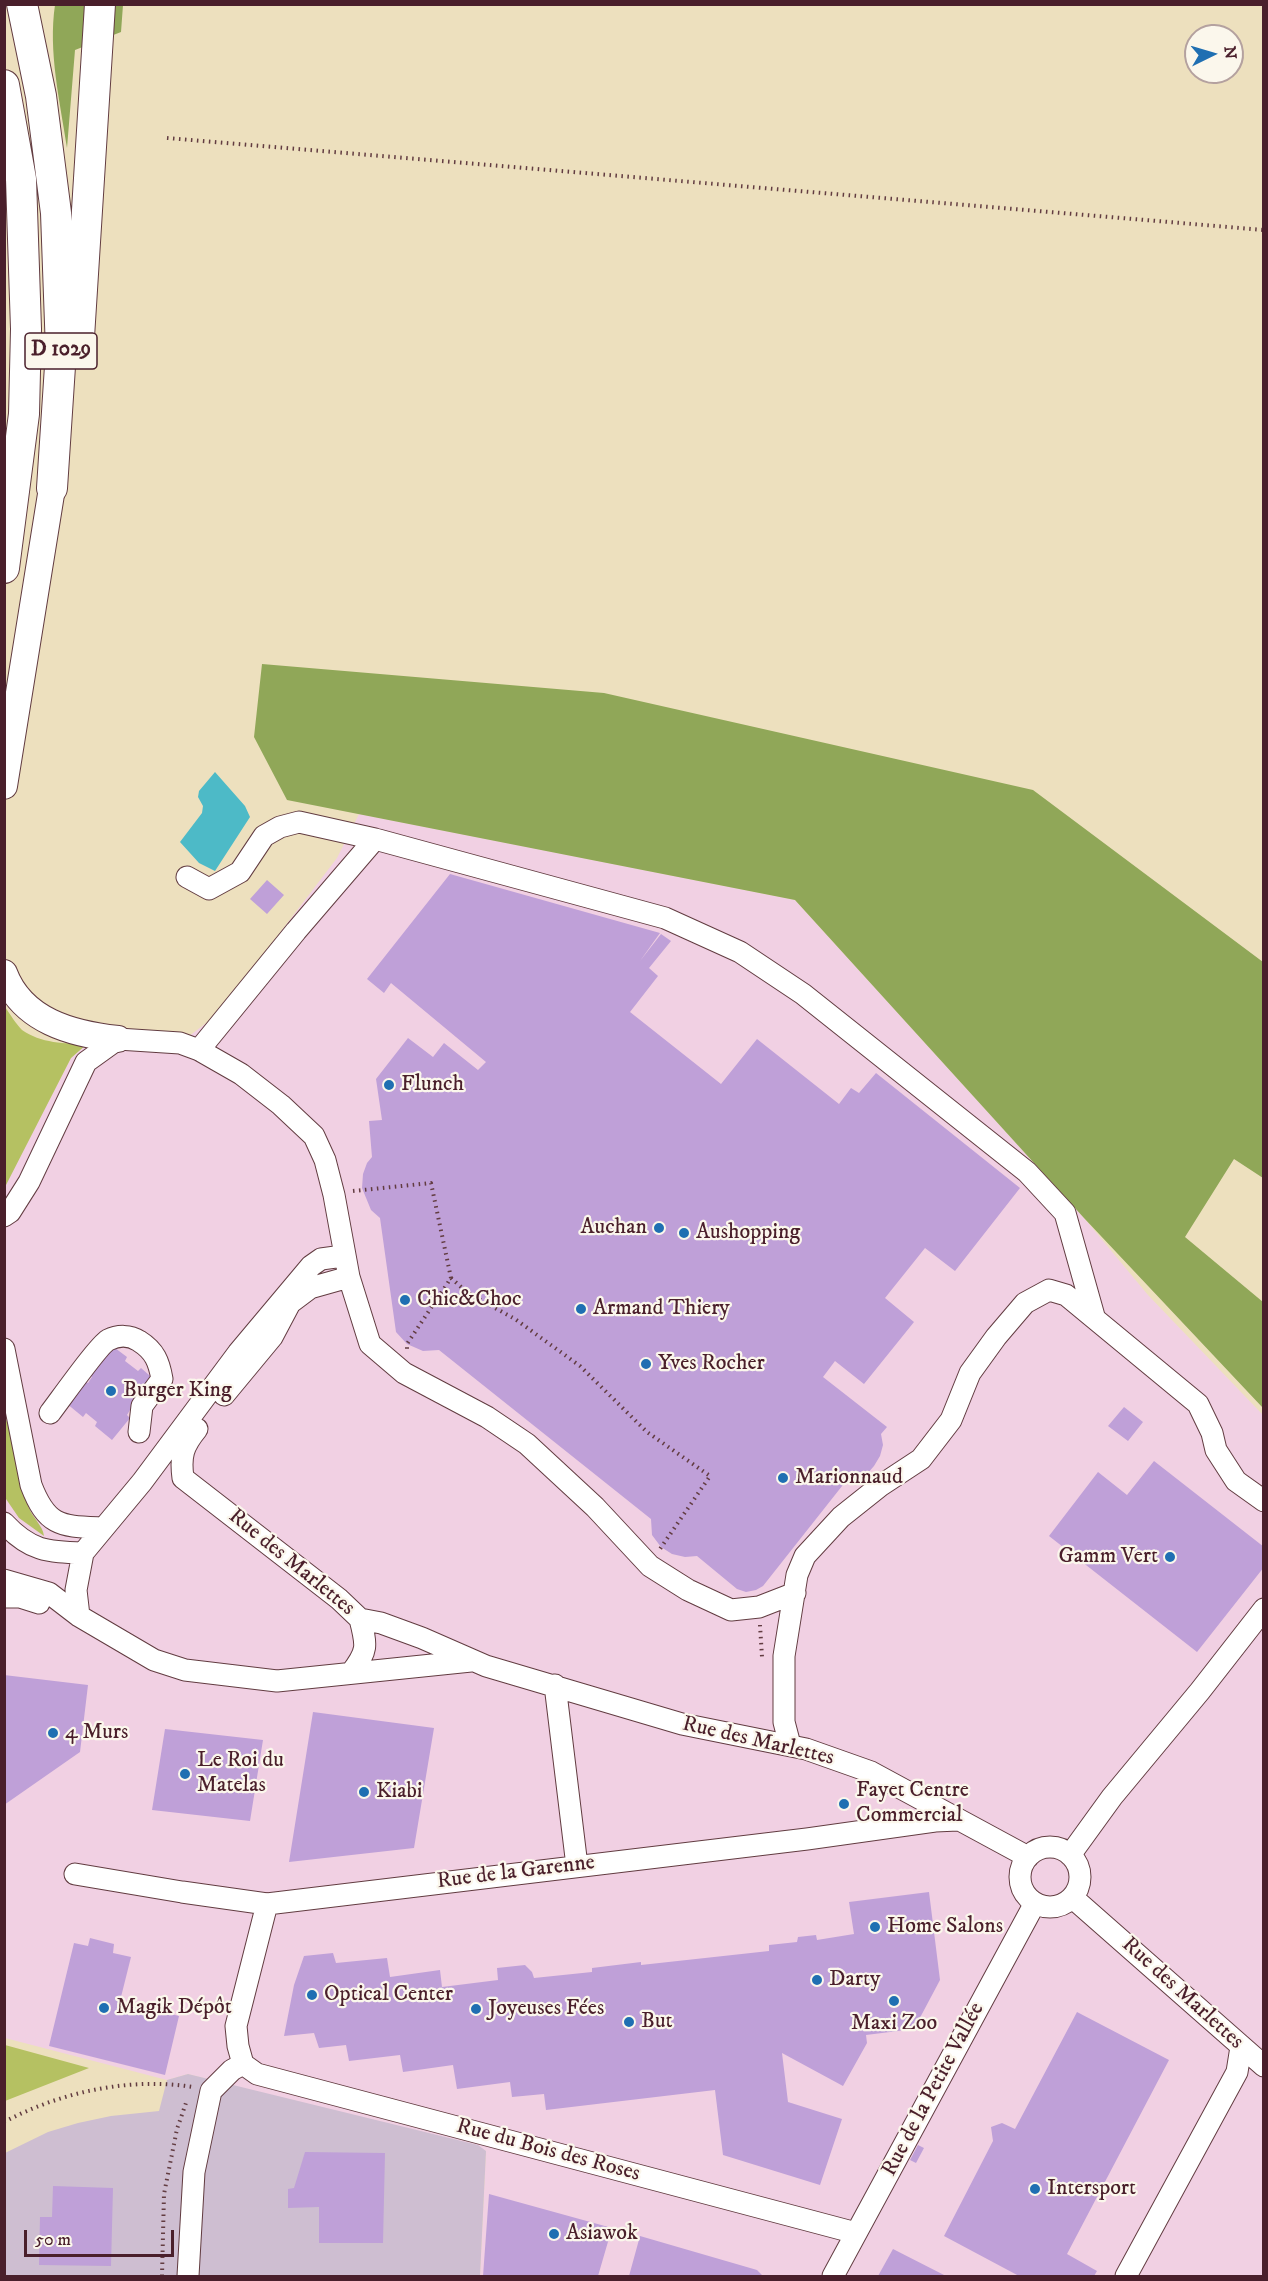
<!DOCTYPE html>
<meta charset="utf-8">
<style>
body{margin:0}
#map{position:relative;width:1268px;height:2281px;overflow:hidden;background:#ede0be;font-family:"IM FELL DW Pica",serif}
canvas{display:block}
.frame{position:absolute;inset:0;border:6px solid #4a1f2b;pointer-events:none}
.north{position:absolute;left:1184px;top:24px;width:60px;height:60px;box-sizing:border-box;background:#fbf7ec;border:2px solid #b4a19f;border-radius:50%;rotate:85deg;font-size:16px;font-weight:700;line-height:24px;text-align:center;color:#4a1f2b}
.north::after{content:'';display:block;margin:auto;width:21px;height:27px;background:#1f6fb2;clip-path:polygon(50% 0,100% 100%,50% 72%,0 100%)}
.scale{position:absolute;left:24px;top:2230px;width:150px;height:27px;box-sizing:border-box;border:3px solid #4a1f2b;border-top:0;padding-left:8px;font-size:18px;line-height:21px;white-space:nowrap;color:#4a1f2b;-webkit-text-stroke:4px #fbf7ec;paint-order:stroke}
</style>
<div id="map">
<canvas width="1268" height="2281"></canvas>
<div class="frame"></div>
<div class="north">N</div>
<div class="scale">50 m</div>
</div>
<script>
const ctx = document.querySelector('canvas').getContext('2d');
ctx.lineJoin = 'round';
function paint(path, color) { ctx.fillStyle = color; ctx.fill(path, 'evenodd'); }
function strokePath(path, color, width, dash) { ctx.strokeStyle = color; ctx.lineWidth = width; ctx.lineCap = dash ? 'butt' : 'round'; ctx.setLineDash(dash || []); ctx.stroke(path); }
function drawText(font, color, halo, rows, align = 'center') {
  ctx.font = font + ' "IM FELL DW Pica",serif'; ctx.lineWidth = 4.5; ctx.setLineDash([]); ctx.textBaseline = 'middle'; ctx.strokeStyle = halo; ctx.fillStyle = color; for (const [text, x, y, turn = 0] of rows) {
    ctx.save(); ctx.translate(x, y); ctx.rotate((+turn || 0) * Math.PI / 180); ctx.textAlign = isNaN(turn) ? turn : align; if (halo) ctx.strokeText(text, 0, 0); ctx.fillText(text, 0, 0); ctx.restore();
  }
}
paint(new Path2D(`
 M359 814 795 900 1084 1218 1148 1295 1263 1415V2276H480L486 2151 188 2074 167 2080 5 2038 4 1187 71 1058 87 1044 180 1043 218 1014 337 858Z`), '#f1d0e3');
paint(new Path2D(`
 M188 2074 478 2145 486 2151 480 2276H5V2153L48 2132 78 2123 111 2116 159 2111 167 2080Z`), '#cebed1');
paint(new Path2D(`
 M5 1007C10 1014 16 1024 22 1030 40 1043 66 1044 87 1044L71 1058 5 1187Z
 M4 1413C16 1444 15 1478 29 1508 33 1518 43 1526 44 1536L19 1518 6 1499Z
 M5 2045 89 2068 5 2101Z`), '#b5c162');
paint(new Path2D(`
 M55 5H123L121 32 75 50 67 148C60 101 48 52 55 5Z
 M262 664 604 693 1033 790 1263 962V1178L1234 1159 1185 1237 1263 1302V1408L1084 1218 795 900 287 800 254 737Z`), '#90a758');
paint(new Path2D(`
 M215 772 245 806 250 817 215 871 199 863 180 842 202 813 203 806 198 797 199 791Z`), '#4dbac7');
paint(new Path2D(`
 M450 874 660 933 640 961 661 934 671 941 649 968 658 976 630 1012 721 1084 757 1039 839 1104 851 1088 859 1093 876 1073 1020 1188 955 1271 925 1248 885 1298 914 1322 864 1384 835 1361 823 1377 887 1427 881 1434 883 1445 880 1456 874 1466 867 1474 859 1479 846 1481 763 1586 756 1590 746 1592 737 1589 697 1556 685 1557 672 1554 661 1547 652 1535 651 1519 439 1350 423 1351 407 1344 396 1332 380 1218 371 1210 362 1188 363 1174 367 1163 372 1157 369 1121 382 1120 376 1079 408 1038 433 1057 444 1043 478 1070 486 1062 391 983 384 993 367 979Z
 M267 880 284 895 267 914 250 899Z
 M111 1345 127 1357 125 1361 138 1371 141 1368 157 1382 133 1413 130 1410 127 1415 130 1418 112 1440 95 1426 97 1422 86 1413 83 1417 66 1403 84 1380 88 1383 92 1377 89 1374Z
 M1124 1407 1143 1422 1128 1441 1108 1426Z
 M1154 1461 1264 1547V1567L1197 1652 1049 1536 1098 1472 1127 1495Z
 M4 1675 88 1685 80 1752 4 1805Z
 M313 1712 434 1728 414 1848 289 1862Z
 M165 1729 263 1740 250 1821 152 1810Z
 M929 1892 940 1980 914 2029 866 2035 867 2043 843 2086 782 2053 788 2102 842 2119 820 2185 723 2155 715 2090 546 2110 544 2094 512 2097 510 2082 457 2089 453 2065 403 2072 400 2055 349 2061 346 2045 319 2048 314 2033 284 2036 294 1985 304 1956 333 1953 336 1963 387 1958 390 1977 440 1970 442 1987 498 1980 497 1968 525 1965 532 1972 534 1978 592 1972V1968L641 1962V1965L769 1951V1945L797 1942 798 1937 816 1935 817 1940 854 1934 849 1902Z
 M90 1938 114 1944 113 1953 131 1957 120 2001 179 2016 165 2075 49 2046 74 1943 88 1946Z
 M1077 2012 1169 2060 1067 2254 1097 2271 1094 2276H1019L944 2236 993 2141 991 2127 1002 2123 1015 2129Z
 M918 2145 924 2148 916 2163 910 2160Z
 M305 2152 385 2153 383 2243H319V2207L288 2208V2189L294 2188Z
 M53 2186 113 2188 111 2266 39 2265 40 2217H52Z
 M489 2194 612 2228 598 2276H483Z
 M640 2236 757 2270 763 2276H629Z
 M893 2249 946 2276H878Z`), '#bfa0d8');
const minor = new Path2D(`
 M187 877 209 889 240 872 264 836 280 827 299 822 375 839 665 918 740 952 803 994 1027 1172 1065 1213 1094 1316
 M199 1050 296 931 375 839
 M4 1216 10 1212 29 1182 86 1062 118 1039 180 1043 199 1050 241 1074 281 1105 314 1136 325 1160 334 1195 349 1277 370 1344 404 1373 487 1417 527 1444 595 1507 650 1566 688 1590 731 1610 759 1607 795 1593
 M4 1349 31 1485C47 1527 61 1526 102 1528
 M224 1395 272 1337 290 1303 310 1288 349 1277
 M50 1413C60 1400 98 1346 108 1340 118 1335 130 1335 139 1341 155 1351 159 1362 162 1379L142 1406 139 1432
 M183 1478 339 1599 360 1619 381 1623 422 1638 486 1666 682 1724 806 1749 871 1772 1028 1857
 M183 1478C180 1456 183 1446 197 1429
 M4 1523C30 1551 47 1552 83 1553L142 1482 238 1353 311 1266 321 1259 343 1256
 M4 1580 49 1593 79 1616 154 1660 185 1670 277 1681 471 1661
 M4 1597H20L39 1603
 M79 1616 76 1590 83 1553
 M351 1673C368 1651 367 1646 360 1619
 M555 1685 577 1866
 M790 1745 784 1722V1656L797 1575 805 1556 841 1517 880 1486 921 1459 951 1420 970 1373 996 1337 1025 1303 1049 1290 1066 1295 1198 1404 1212 1433 1216 1450 1236 1481 1264 1501
 M1020 1877a30 30 0 1 1 60 0a30 30 0 1 1-60 0Z
 M1070 1855 1112 1797 1200 1691 1264 1609
 M75 1874 182 1892 267 1904 807 1839 935 1821 958 1820
 M1073 1898 1264 2066
 M243 2064 257 2074 856 2233
 M243 2064 238 2046 236 2026 267 1904
 M188 2276 194 2172 211 2091 232 2070 243 2064
 M833 2276 1035 1903
 M1126 2276 1237 2072 1241 2047`);
const major = new Path2D(`
 M4 786 52 488
 M4 973C22 1021 72 1034 118 1039`);
const highway = new Path2D(`
 M22 4 41 96 56 213 61 351 52 488
 M4 85 21 179 26 329 24 414 4 568
 M78 353 100 4`);
strokePath(minor, '#623c41', 23);
strokePath(major, '#623c41', 28);
strokePath(highway, '#623c41', 32);
strokePath(new Path2D(`
 M167 138 1264 230
 M353 1191 431 1183 451 1278 407 1344V1349
 M451 1278 468 1293 515 1319 580 1366 647 1432 710 1476 660 1549
 M760 1625 762 1657
 M4 2122C61 2092 129 2077 193 2087
 M162 2276 164 2194 177 2129 187 2100`), '#623c41', 4, [1.5, 4.5]);
strokePath(minor, '#fff', 21);
strokePath(major, '#fff', 26);
strokePath(highway, '#fff', 30);
for (const [x, y, r, color] of [
 [389,1085,6,"#1f6fb2"],
 [659,1228,6,"#1f6fb2"],
 [684,1233,6,"#1f6fb2"],
 [405,1300,6,"#1f6fb2"],
 [581,1309,6,"#1f6fb2"],
 [646,1364,6,"#1f6fb2"],
 [111,1391,6,"#1f6fb2"],
 [783,1478,6,"#1f6fb2"],
 [1170,1557,6,"#1f6fb2"],
 [53,1733,6,"#1f6fb2"],
 [185,1774,6,"#1f6fb2"],
 [364,1792,6,"#1f6fb2"],
 [844,1804,6,"#1f6fb2"],
 [875,1927,6,"#1f6fb2"],
 [817,1980,6,"#1f6fb2"],
 [312,1995,6,"#1f6fb2"],
 [894,2001,6,"#1f6fb2"],
 [104,2008,6,"#1f6fb2"],
 [476,2009,6,"#1f6fb2"],
 [629,2022,6,"#1f6fb2"],
 [1035,2189,6,"#1f6fb2"],
 [554,2234,6,"#1f6fb2"]
]) { const dot = new Path2D(); dot.arc(x, y, r, 0, 2 * Math.PI); ctx.fillStyle = color; ctx.fill(dot); strokePath(dot, '#fbf7ec', 2); }
for (const [x, y, w] of [
 [61,351,72]
]) { const box = new Path2D(); box.roundRect(x - w / 2, y - 18, w, 36, 4.5); ctx.fillStyle = '#fbf7ec'; ctx.fill(box); strokePath(box, '#4a1f2b', 1.5); }
drawText('bold 21px', '#4a1f2b', null, [
 ["D 1029",61,351]
]);
drawText('22px', '#4a1f2b', '#fbf7ec', [
 ["Flunch",401,1085],
 ["Auchan",647,1228,"right"],
 ["Aushopping",696,1233],
 ["Chic&Choc",417,1300],
 ["Armand Thiery",593,1309],
 ["Yves Rocher",658,1364],
 ["Burger King",123,1391],
 ["Marionnaud",795,1478],
 ["Gamm Vert",1158,1557,"right"],
 ["4 Murs",65,1733],
 ["Le Roi du",197,1761],
 ["Matelas",197,1786],
 ["Fayet Centre",856,1791],
 ["Commercial",856,1816],
 ["Kiabi",376,1792],
 ["Home Salons",887,1927],
 ["Darty",829,1980],
 ["Optical Center",324,1995],
 ["Magik Dépôt",116,2008],
 ["Joyeuses Fées",488,2009],
 ["But",641,2022],
 ["Maxi Zoo",894,2024,"center"],
 ["Intersport",1047,2189],
 ["Asiawok",566,2234]
], 'left');
drawText('22px', '#4a1f2b', '#fbf7ec', [
 ["Rue des Marlettes",291,1563,39],
 ["Rue des Marlettes",758,1742,13],
 ["Rue de la Garenne",516,1873,-7],
 ["Rue des Marlettes",1182,1994,42],
 ["Rue de la Petite Vallée",934,2090,-62],
 ["Rue du Bois des Roses",548,2151,15]
]);
</script>
